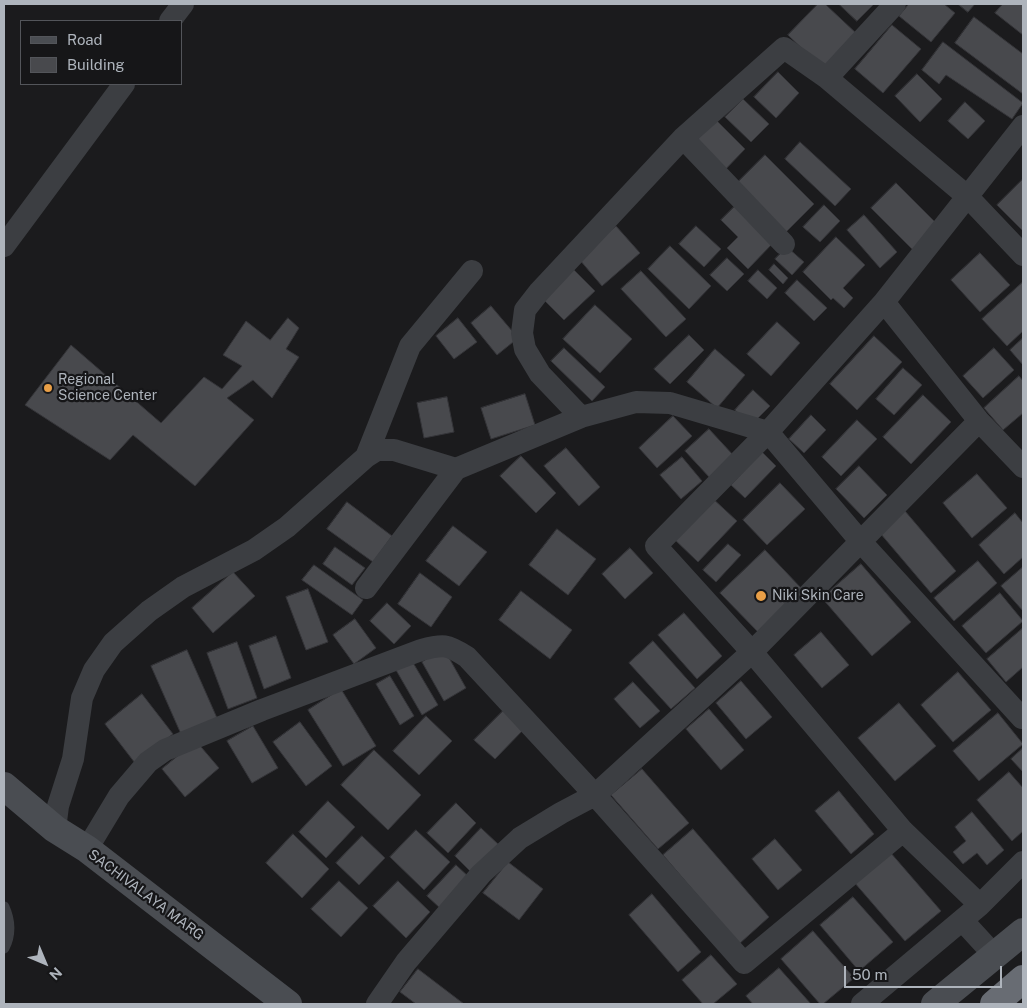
<!DOCTYPE html>
<style>
body{margin:0}
#map{position:relative;width:1027px;height:1008px;overflow:hidden;background:#1b1b1d;font-family:"Public Sans",sans-serif}
canvas{display:block}
.frame{position:absolute;inset:0;border:5px solid #aeb4bc;pointer-events:none}
.legend{position:absolute;left:20px;top:20px;width:162px;height:65px;box-sizing:border-box;background:#161618;border:1px solid #53555a;margin:0;padding:6px 9px;list-style:none;font-size:15px;color:#aeb4bc}
.legend li{display:flex;align-items:center;gap:10px;height:25px}
.legend b{width:25px;border:1px solid #53555a}
.north{position:absolute;left:20px;top:938px;width:50px;height:50px;-webkit-text-stroke:4px #161618;paint-order:stroke;rotate:135deg;font-size:14px;font-weight:700;line-height:20px;text-align:center;color:#aeb4bc}
.north::after{content:'';display:block;margin:auto;width:18px;height:22px;background:#aeb4bc;clip-path:polygon(50% 0,100% 100%,50% 72%,0 100%)}
.scale{position:absolute;left:844px;top:966px;width:158px;height:22px;box-sizing:border-box;border:2px solid #aeb4bc;border-top:0;padding-left:6px;font-size:15px;line-height:18px;white-space:nowrap;color:#aeb4bc;-webkit-text-stroke:4px #161618;paint-order:stroke}
</style>
<div id="map">
<canvas width="1027" height="1008"></canvas>
<div class="frame"></div>
<ul class="legend">
<li><b style="height:6px;background:#4a4d52"></b>Road</li>
<li><b style="height:14px;background:#48494d"></b>Building</li>
</ul>
<div class="north">N</div>
<div class="scale">50 m</div>
</div>
<script>
const ctx = document.querySelector('canvas').getContext('2d');
ctx.lineJoin = 'round';
function paint(path, color) { ctx.fillStyle = color; ctx.fill(path, 'evenodd'); }
function strokePath(path, color, width, dash) { ctx.strokeStyle = color; ctx.lineWidth = width; ctx.lineCap = dash ? 'butt' : 'round'; ctx.setLineDash(dash || []); ctx.stroke(path); }
function drawText(font, color, halo, rows, align = 'center') {
  ctx.font = font + ' "Public Sans",sans-serif'; ctx.lineWidth = 4.5; ctx.setLineDash([]); ctx.textBaseline = 'middle'; ctx.strokeStyle = halo; ctx.fillStyle = color; for (const [text, x, y, turn = 0] of rows) {
    ctx.save(); ctx.translate(x, y); ctx.rotate((+turn || 0) * Math.PI / 180); ctx.textAlign = isNaN(turn) ? turn : align; if (halo) ctx.strokeText(text, 0, 0); ctx.fillText(text, 0, 0); ctx.restore();
  }
}
const building = new Path2D(`
 M818 4H825L857 34 823 69 788 35Z
 M839 4H874L857 21Z
 M909 4H944L955 13 931 42 899 16Z
 M958 4H975L968 12Z
 M1003 4H1023V35L995 13Z
 M974 17 1023 54V94L955 43Z
 M892 25 921 49 883 93 855 69Z
 M943 42 1023 103 1012 119 946 75 939 84 922 70Z
 M778 72 799 93 776 118 754 97Z
 M917 74 942 99 920 122 895 96Z
 M743 99 769 124 751 142 725 117Z
 M965 102 985 121 968 139 948 121Z
 M712 116 745 149 721 174 688 141Z
 M800 142 851 189 835 206 785 159Z
 M765 155 814 204 785 233 736 184Z
 M1023 179V231L997 205Z
 M896 183 938 225 913 250 871 208Z
 M736 205 774 242 748 269 727 248 738 237 721 220Z
 M824 205 840 221 820 242 803 227Z
 M864 215 897 252 880 268 847 230Z
 M616 226 640 253 602 286 579 259Z
 M696 226 721 249 704 267 679 244Z
 M836 237 865 265 843 288 853 298 844 308 833 298 831 300 803 272Z
 M670 246 711 286 689 309 648 269Z
 M787 247 804 262 792 275 775 259Z
 M980 253 1010 285 980 312 951 280Z
 M727 258 744 274 727 291 710 275Z
 M774 264 788 278 783 284 769 270Z
 M572 268 595 291 564 320 541 297Z
 M758 270 777 288 767 299 748 281Z
 M641 271 686 319 666 337 621 289Z
 M797 280 827 308 814 321 785 293Z
 M1023 282V331L1007 346 982 319Z
 M595 305 632 339 600 373 563 339Z
 M491 306 518 338 497 355 471 323Z
 M288 318 299 328 286 349 299 357 272 398 253 380 227 398 254 420 195 486 133 435 110 460 25 405 71 345 161 423 204 377 222 389 242 366 223 355 246 321 270 340Z
 M458 318 477 342 454 359 436 336Z
 M777 322 800 343 771 376 747 354Z
 M689 335 704 350 670 384 654 369Z
 M874 336 902 362 857 410 830 384Z
 M1023 338V365L1010 350Z
 M564 348 605 387 592 401 551 361Z
 M994 348 1014 370 983 398 963 376Z
 M715 349 745 375 717 408 687 382Z
 M903 368 922 385 894 415 876 399Z
 M1019 376 1023 381V413L1003 430 984 408Z
 M753 390 770 406 751 425 735 410Z
 M525 394 535 425 491 439 481 408Z
 M923 395 951 422 911 464 883 437Z
 M447 397 454 432 424 438 417 403Z
 M811 415 826 430 804 453 789 439Z
 M673 416 692 436 657 468 639 448Z
 M857 420 877 439 841 476 822 457Z
 M709 429 734 456 710 478 685 451Z
 M566 448 600 487 579 506 544 466Z
 M762 452 776 466 745 498 731 485Z
 M521 456 556 493 536 513 500 476Z
 M682 457 702 481 681 499 660 475Z
 M859 466 887 495 864 518 836 489Z
 M977 474 1007 508 972 538 943 503Z
 M780 483 805 509 767 545 743 520Z
 M710 496 737 521 698 562 672 537Z
 M347 502 392 536 373 562 327 529Z
 M905 511 956 571 931 593 880 533Z
 M1015 513 1023 523V557L1004 574 979 545Z
 M453 526 487 552 459 586 426 561Z
 M557 529 596 559 568 595 529 565Z
 M728 544 741 555 716 582 703 570Z
 M335 547 365 568 352 585 323 564Z
 M630 548 653 573 625 599 602 574Z
 M765 550 802 589 758 632 720 593Z
 M978 561 997 583 954 621 934 598Z
 M861 564 911 622 872 656 822 598Z
 M314 565 363 600 352 615 302 580Z
 M1023 567V611L1001 586Z
 M233 572 255 596 213 633 192 608Z
 M420 573 452 597 431 627 398 604Z
 M308 589 328 642 306 650 286 597Z
 M521 591 572 630 550 659 499 620Z
 M1000 593 1023 621 986 653 962 626Z
 M387 603 411 626 394 644 370 621Z
 M684 613 722 656 697 679 658 635Z
 M355 619 376 648 354 664 333 635Z
 M1023 628V667L1006 682 987 659Z
 M821 632 849 665 822 688 794 655Z
 M276 636 291 678 264 689 249 646Z
 M653 641 695 688 671 709 629 663Z
 M237 642 257 698 228 709 207 653Z
 M444 649 466 688 444 701 422 662Z
 M187 650 217 718 181 734 151 666Z
 M412 661 438 705 422 715 396 670Z
 M958 672 991 710 953 742 921 705Z
 M390 676 414 716 400 725 376 684Z
 M741 681 772 717 746 739 716 703Z
 M633 682 660 711 640 728 614 699Z
 M341 689 376 746 343 766 308 710Z
 M142 694 173 734 135 763 105 724Z
 M899 703 936 746 895 781 858 738Z
 M505 709 525 728 495 759 474 740Z
 M709 709 744 750 721 770 686 729Z
 M998 713 1023 744 979 781 953 751Z
 M426 716 452 741 419 775 393 751Z
 M300 722 332 766 306 786 273 742Z
 M253 726 278 768 252 783 227 741Z
 M196 741 219 768 185 797 162 769Z
 M1023 748V772L1011 759Z
 M374 750 421 795 388 830 341 785Z
 M642 769 689 823 658 849 611 795Z
 M1009 772 1023 788V831L1012 841 977 800Z
 M839 791 874 834 851 854 815 811Z
 M328 801 355 827 326 858 299 832Z
 M456 803 476 823 448 853 427 833Z
 M972 812 1004 850 987 865 977 853 963 864 953 852 966 841 955 827Z
 M481 828 499 845 472 873 455 856Z
 M693 829 769 917 739 944 663 855Z
 M416 830 450 862 424 890 390 857Z
 M293 834 329 869 302 898 266 863Z
 M362 836 385 858 359 885 336 863Z
 M775 839 802 870 778 890 752 859Z
 M890 852 941 911 905 941 854 882Z
 M508 862 543 889 519 920 483 893Z
 M456 865 470 878 441 909 427 896Z
 M339 881 368 908 341 937 311 909Z
 M398 881 430 912 406 938 373 906Z
 M652 894 701 952 678 972 629 915Z
 M853 897 893 942 859 971 820 925Z
 M813 931 854 978 823 1004H820L781 959Z
 M711 955 737 984 713 1004H703L682 980Z
 M779 968 811 1004H753L746 996Z
 M418 969 464 1004H416L400 992Z`);
paint(building, '#48494d');
strokePath(building, '#353539', 1);
strokePath(new Path2D(`
 M4 907C10 920 11 935 4 948`), '#3c3e42', 11);
strokePath(new Path2D(`
 M170 21 183 4
 M827 78 895 4
 M683 138 784 244
 M4 246 124 84
 M884 302 768 432 656 546 752 652 595 795 744 963 903 831
 M581 417 540 374 525 349 522 333 525 310 539 292 683 138 784 48 827 78 968 197 1023 255
 M979 421 884 302 1023 126
 M366 457 410 346 472 271
 M366 588 456 469 581 417 636 402 670 403 768 432 861 542 1022 718
 M55 829 58 806 73 759 82 698 94 670 113 643 149 611 183 587 254 550 287 527 366 457 377 450H394L456 469
 M87 849 119 796 148 762 165 750 262 710 421 650C443 644 447 644 467 657L595 795 561 813 520 838 481 874 406 962 377 1004
 M980 905 903 831 752 652 979 421 1023 467
 M962 920 995 956
 M862 1004 980 905 1023 862`), '#3c3e42', 22);
strokePath(new Path2D(`
 M4 786 55 829 87 849 288 1004
 M935 1004 1023 932`), '#4a4d52', 28);
strokePath(new Path2D(`
 M994 1004 1023 979`), '#686c73', 28);
for (const [x, y, r, color] of [
 [48,388,5,"#e99f47"],
 [761,596,6,"#e99f47"]
]) { const dot = new Path2D(); dot.arc(x, y, r, 0, 2 * Math.PI); ctx.fillStyle = color; ctx.fill(dot); strokePath(dot, '#161618', 2); }
drawText('14px', '#aeb4bc', '#161618', [
 ["Regional",58,380],
 ["Science Center",58,396],
 ["Niki Skin Care",772,596]
], 'left');
drawText('14px', '#aeb4bc', '#161618', [
 ["SACHIVALAYA MARG",146,895,37]
]);
</script>
